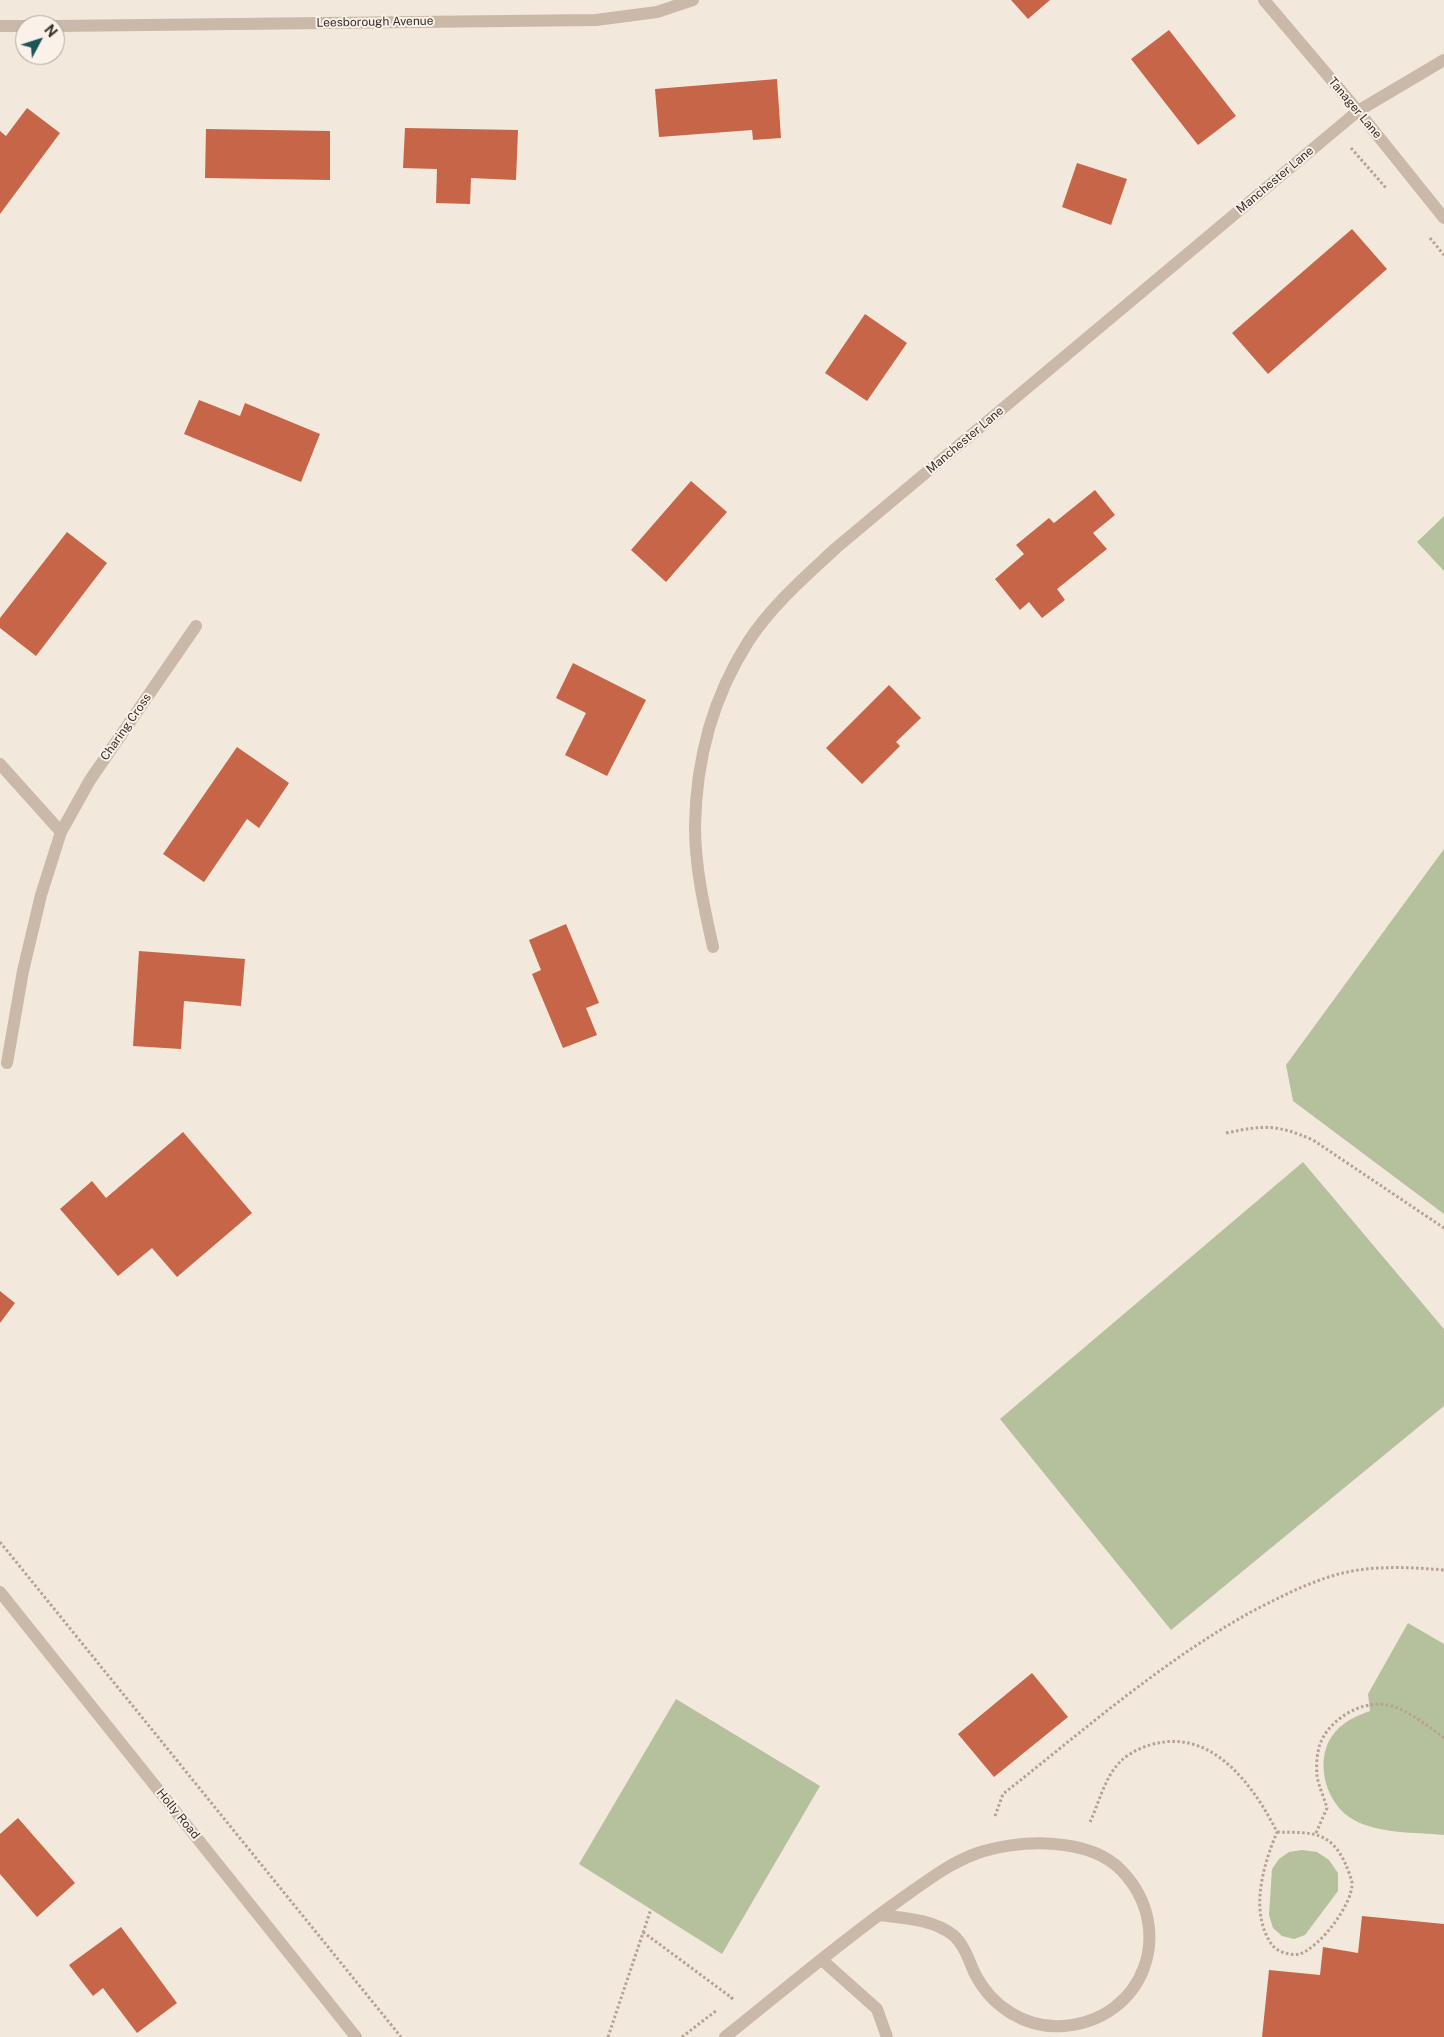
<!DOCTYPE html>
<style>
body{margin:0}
#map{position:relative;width:1444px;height:2037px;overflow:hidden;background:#f2e8dc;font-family:"Public Sans",sans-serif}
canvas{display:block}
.north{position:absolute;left:15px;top:15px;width:50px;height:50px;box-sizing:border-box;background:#faf2e9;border:1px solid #aca39c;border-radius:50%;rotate:50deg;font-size:14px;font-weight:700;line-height:20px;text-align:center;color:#372d28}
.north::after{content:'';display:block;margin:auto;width:18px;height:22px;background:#1e5559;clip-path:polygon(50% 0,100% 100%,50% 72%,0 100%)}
</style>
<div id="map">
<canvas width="1444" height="2037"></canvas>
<div class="north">N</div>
</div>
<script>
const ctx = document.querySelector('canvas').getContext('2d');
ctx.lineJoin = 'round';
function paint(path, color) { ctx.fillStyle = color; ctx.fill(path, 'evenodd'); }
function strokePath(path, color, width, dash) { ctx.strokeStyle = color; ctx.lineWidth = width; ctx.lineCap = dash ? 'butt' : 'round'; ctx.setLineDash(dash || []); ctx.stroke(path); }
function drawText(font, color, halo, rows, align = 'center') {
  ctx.font = font + ' "Public Sans",sans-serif'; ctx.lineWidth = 4; ctx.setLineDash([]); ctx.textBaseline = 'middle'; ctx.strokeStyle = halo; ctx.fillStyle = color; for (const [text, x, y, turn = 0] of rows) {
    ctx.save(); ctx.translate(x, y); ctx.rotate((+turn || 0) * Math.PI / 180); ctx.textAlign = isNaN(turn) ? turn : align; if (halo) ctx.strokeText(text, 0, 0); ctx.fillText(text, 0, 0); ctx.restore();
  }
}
paint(new Path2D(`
 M1444 516V571L1417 542Z
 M1444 849V1214L1293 1101 1286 1065Z
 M1303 1162 1444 1329V1406L1171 1630 1000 1419Z
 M1408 1623 1444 1644V1835C1415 1832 1379 1834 1354 1820 1326 1805 1314 1762 1332 1736 1341 1723 1355 1716 1370 1711L1368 1694Z
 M676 1699 820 1786 722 1954 579 1864Z
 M1302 1850 1317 1852 1329 1860 1338 1873V1891L1305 1935 1294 1939 1282 1936 1273 1928 1269 1915 1272 1869 1279 1859 1289 1852Z`), '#b5c19c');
paint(new Path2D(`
 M1011 0H1050L1028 19Z
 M1169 30 1236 116 1198 145 1131 59Z
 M777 79 781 138 753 140 752 130 659 137 655 89Z
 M27 108 60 133 0 214V131L6 136Z
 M405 128 518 130 516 180 471 178 470 204 436 203 437 169 403 168Z
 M206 129 330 131V180L205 178Z
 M1077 163 1127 179 1111 225 1062 207Z
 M1352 229 1387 269 1268 374 1232 333Z
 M865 314 907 343 867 401 825 373Z
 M199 400 240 416 245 403 320 434 301 482 184 434Z
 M691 481 727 512 666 582 631 550Z
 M1095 490 1115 515 1093 533 1107 549 1057 589 1065 600 1042 618 1029 602 1020 610 995 579 1024 554 1016 545 1049 518 1054 523Z
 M67 532 107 563 36 656 0 628V618Z
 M573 663 646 700 607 776 565 755 586 713 556 698Z
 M889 685 921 718 896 742 900 746 862 784 826 748Z
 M237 747 289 783 259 828 247 819 204 882 163 854Z
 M566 924 599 1003 586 1008 597 1035 563 1048 532 974 541 970 529 940Z
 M139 951 245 959 241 1006 184 1001 181 1049 133 1046Z
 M183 1132 252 1213 177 1277 152 1248 118 1276 60 1209 92 1181 106 1198Z
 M0 1291 15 1303 0 1323Z
 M1032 1673 1068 1717 994 1777 958 1734Z
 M18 1818 75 1883 37 1917 0 1874V1834Z
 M1362 1916 1444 1924V2037H1262L1269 1970 1320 1975 1323 1947 1358 1953Z
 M121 1927 177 2003 137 2033 103 1988 93 1996 69 1965Z`), '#c66547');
strokePath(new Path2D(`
 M1351 148 1386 188
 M1430 238 1444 255
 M1226 1133C1264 1125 1276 1124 1313 1140L1444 1228
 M0 1542 401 2037
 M995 1816 1003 1794C1083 1731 1161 1662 1251 1612 1278 1598 1305 1584 1335 1575 1370 1565 1408 1567 1444 1570
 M1090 1822C1099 1803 1105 1776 1121 1761 1130 1752 1146 1745 1158 1743 1215 1731 1255 1788 1277 1832 1263 1866 1249 1912 1272 1945 1278 1952 1290 1956 1300 1954 1320 1947 1353 1904 1352 1883 1351 1877 1348 1870 1346 1865 1330 1829 1310 1833 1277 1832
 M1316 1833 1327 1808C1324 1797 1318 1785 1317 1775 1316 1765 1317 1753 1320 1744 1330 1718 1364 1698 1392 1706 1412 1713 1428 1726 1444 1738
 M643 1932 732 1998 729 2000
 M608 2037 651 1909
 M682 2037 717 2010`), '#b6a292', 3, [2.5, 2.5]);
strokePath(new Path2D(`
 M1264 0 1358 111 1444 218
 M0 26H25
 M55 26 596 20 657 12 693 0
 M0 764 61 832
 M713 947C704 907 695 867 695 826 696 761 713 697 748 642 771 606 805 577 836 548L1358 111 1444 60
 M7 1063 23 971 41 895 61 832 90 780 196 626
 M0 1592 356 2037
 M822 1960 877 2009 887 2037
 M725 2037C783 1991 840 1942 901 1899 924 1883 948 1864 975 1854 1016 1839 1089 1836 1122 1871 1177 1929 1145 2019 1064 2026 1026 2029 992 2007 975 1974 969 1961 964 1944 953 1935 933 1919 903 1918 879 1915`), '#cab8a8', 12);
drawText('12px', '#372d28', '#faf2e9', [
 ["Leesborough Avenue",375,22,-1],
 ["Tanager Lane",1355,108,50],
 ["Manchester Lane",1275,180,-40],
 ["Manchester Lane",965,440,-40],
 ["Charing Cross",126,727,-55],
 ["Holly Road",178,1814,51]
]);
</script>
